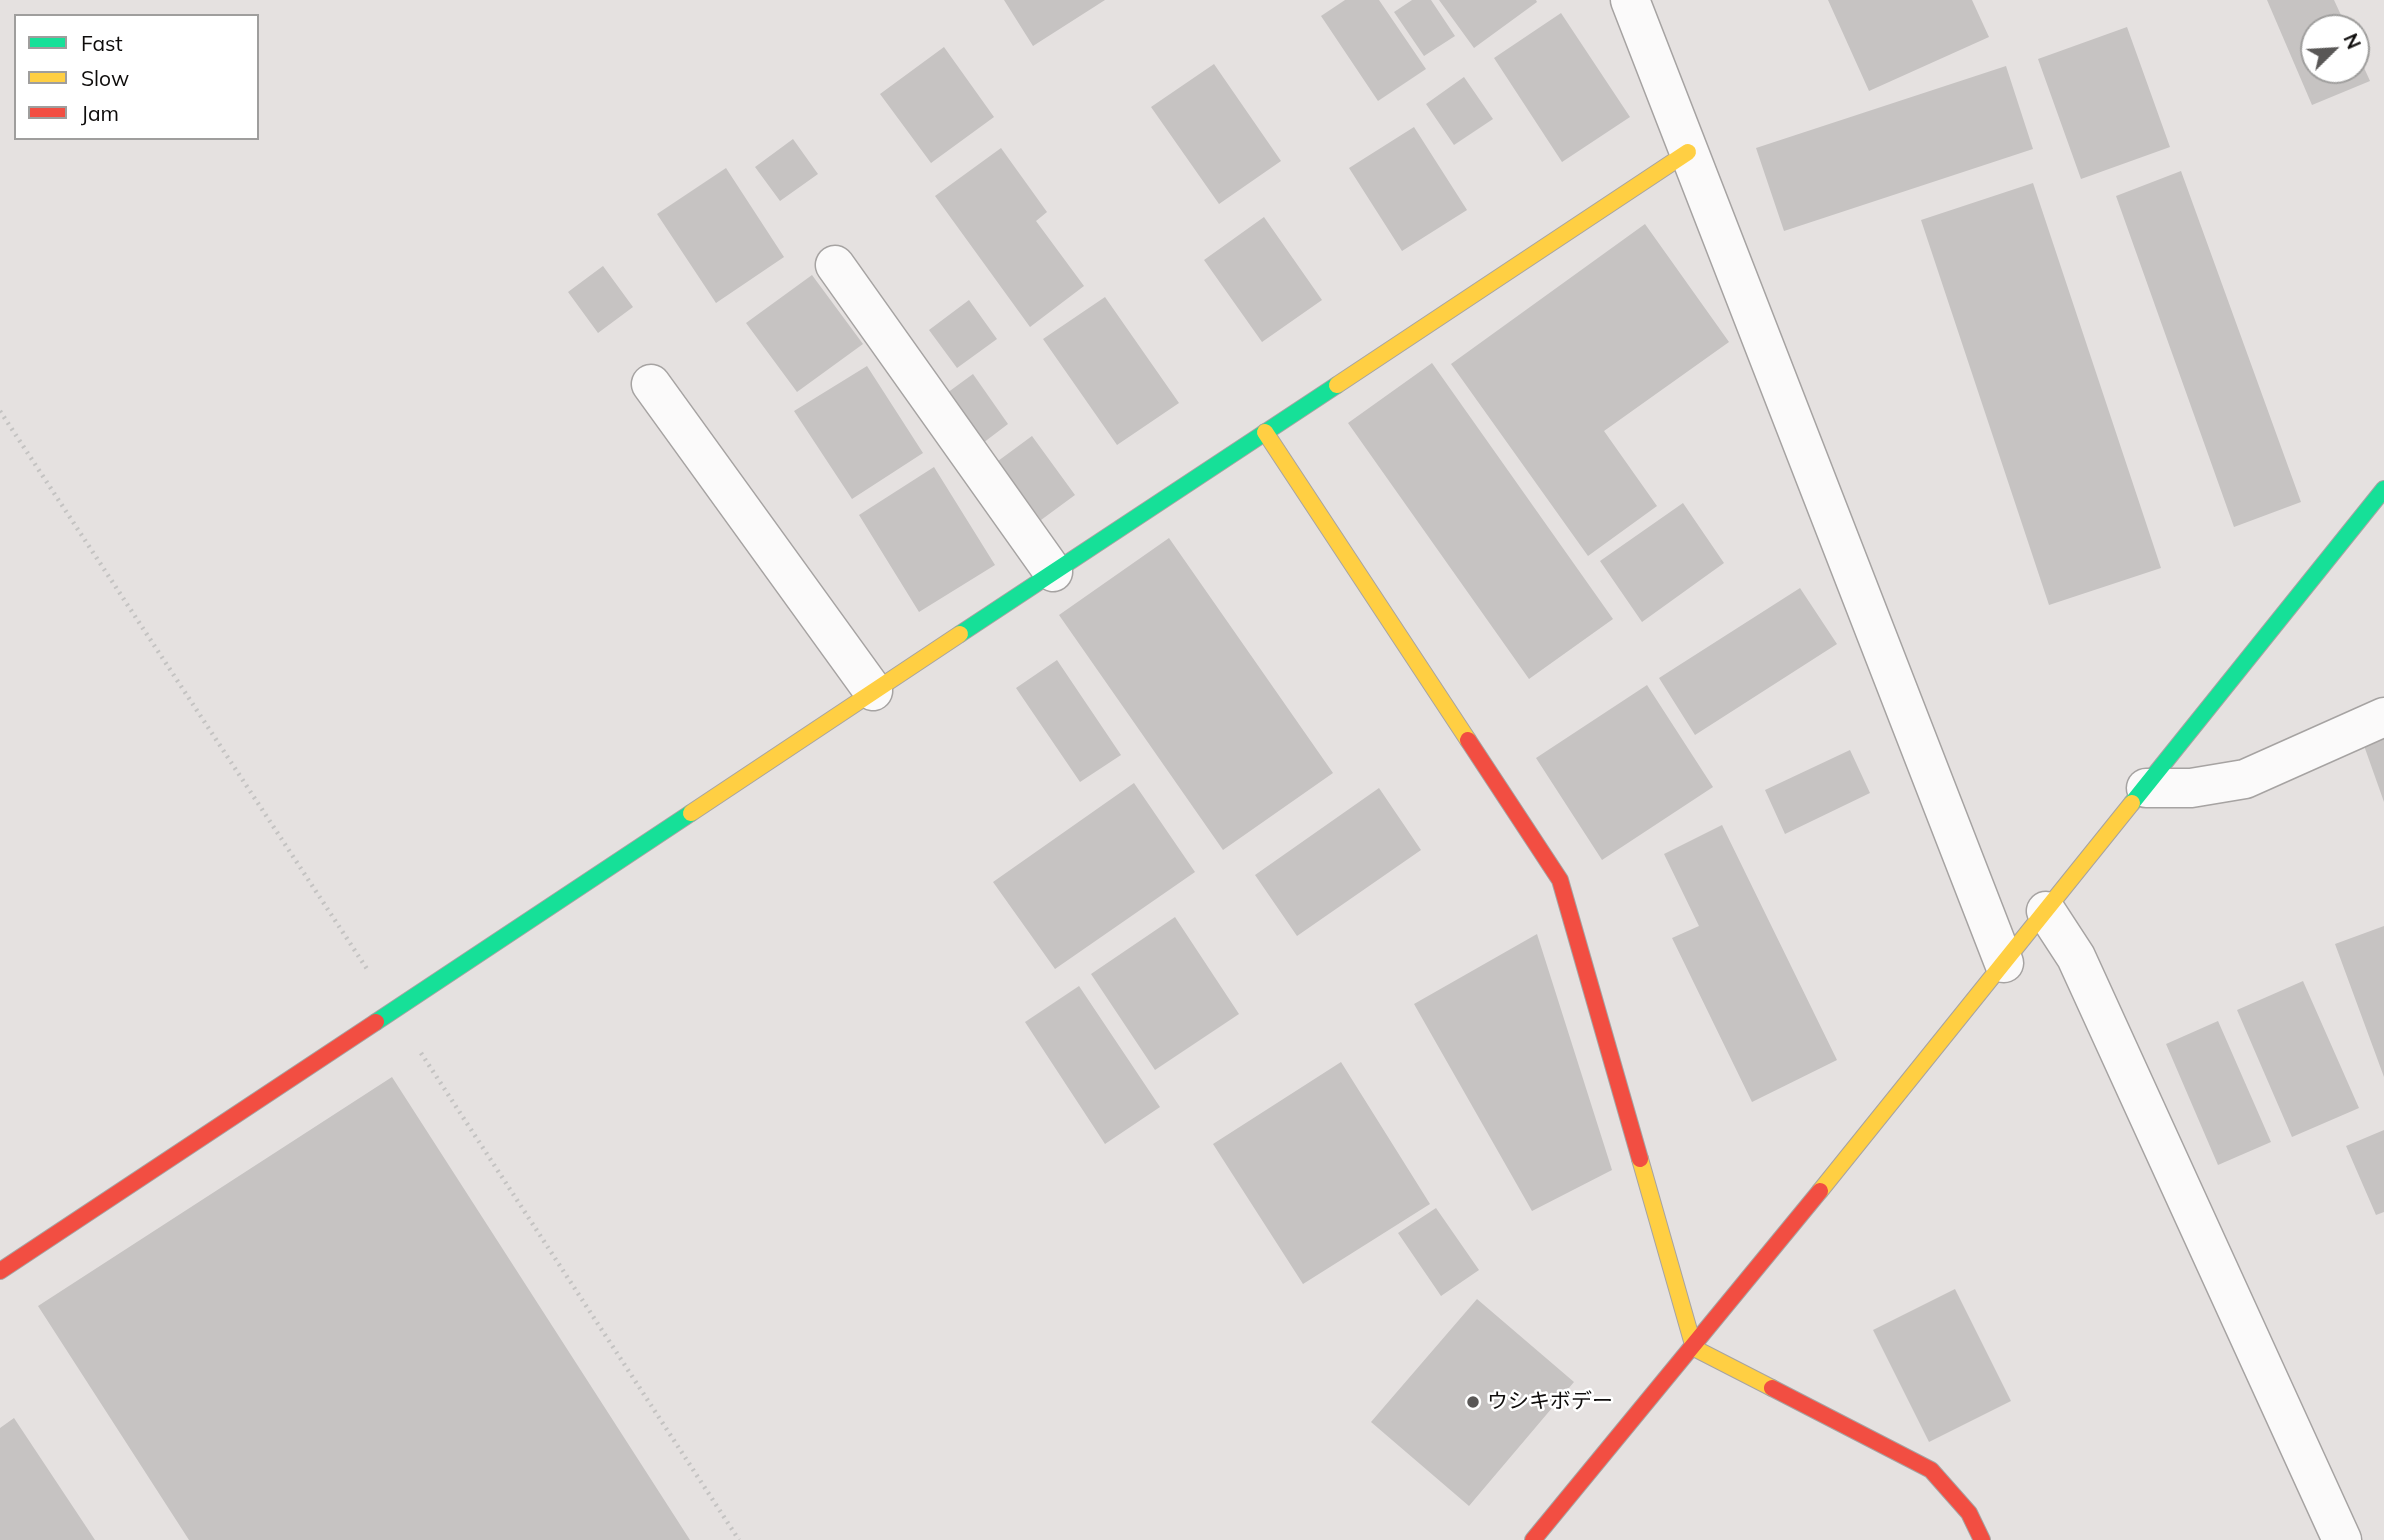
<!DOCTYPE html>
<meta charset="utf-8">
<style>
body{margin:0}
#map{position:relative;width:2384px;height:1540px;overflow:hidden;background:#e5e1e0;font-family:Mulish,sans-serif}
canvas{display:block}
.legend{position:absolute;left:14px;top:14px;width:245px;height:126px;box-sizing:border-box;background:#fff;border:2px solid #9f9e9d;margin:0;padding:9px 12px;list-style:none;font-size:21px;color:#0e0c0b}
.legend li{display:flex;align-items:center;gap:14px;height:35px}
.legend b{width:35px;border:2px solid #9f9e9d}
.north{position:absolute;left:2300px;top:14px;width:70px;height:70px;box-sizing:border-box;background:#fff;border:2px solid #9f9e9d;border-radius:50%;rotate:66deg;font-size:19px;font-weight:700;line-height:28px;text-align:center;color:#0e0c0b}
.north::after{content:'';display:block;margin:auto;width:24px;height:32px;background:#595756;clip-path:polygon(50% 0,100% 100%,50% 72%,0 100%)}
</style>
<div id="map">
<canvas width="2384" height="1540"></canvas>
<ul class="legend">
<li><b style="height:9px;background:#16e098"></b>Fast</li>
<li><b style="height:9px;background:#ffcf43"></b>Slow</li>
<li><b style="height:9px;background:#f24e42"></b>Jam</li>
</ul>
<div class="north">N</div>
</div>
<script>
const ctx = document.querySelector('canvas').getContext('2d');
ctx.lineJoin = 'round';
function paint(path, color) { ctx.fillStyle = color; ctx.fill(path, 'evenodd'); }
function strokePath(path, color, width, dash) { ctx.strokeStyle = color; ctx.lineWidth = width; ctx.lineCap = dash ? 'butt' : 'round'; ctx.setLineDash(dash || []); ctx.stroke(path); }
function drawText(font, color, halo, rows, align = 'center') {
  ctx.font = font + ' Mulish,"Noto Sans JP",sans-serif'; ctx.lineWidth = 5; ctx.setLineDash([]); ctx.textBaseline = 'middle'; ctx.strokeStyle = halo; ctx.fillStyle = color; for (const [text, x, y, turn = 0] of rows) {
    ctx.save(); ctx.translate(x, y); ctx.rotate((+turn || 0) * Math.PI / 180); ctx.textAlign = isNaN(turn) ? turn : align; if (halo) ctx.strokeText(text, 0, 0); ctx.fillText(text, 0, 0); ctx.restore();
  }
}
paint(new Path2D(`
 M1004 0H1105L1033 46Z
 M1345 0H1379L1426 69 1378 101 1321 16Z
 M1412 0H1431L1455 36 1424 56 1394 12Z
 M1439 0H1536L1537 2 1474 48Z
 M1828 0H1972L1989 37 1869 91Z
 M2267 0H2334L2347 28H2314V70H2356V50L2370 81 2312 105Z
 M1561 13 1630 117 1562 162 1494 58Z
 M2127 27 2170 147 2081 179 2038 59Z
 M944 47 994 117 931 163 880 94Z
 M1214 64 1281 161 1219 204 1151 107Z
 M2006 66 2033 149 1784 231 1756 148Z
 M1464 77 1493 119 1454 145 1426 104Z
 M1414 127 1467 210 1402 251 1349 168Z
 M793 139 818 174 780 201 755 167Z
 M1001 148 1047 212 1036 221 1084 286 1030 327 935 196Z
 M726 168 784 257 716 303 657 214Z
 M2181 171 2301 502 2234 527 2116 196Z
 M2033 183 2161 568 2049 605 1921 220Z
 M1264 217 1322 300 1262 342 1204 260Z
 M1645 224 1729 342 1604 431 1657 506 1588 556 1451 364Z
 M603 266 633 307 598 333 568 292Z
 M812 275 863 344 797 392 746 323Z
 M1105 297 1179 403 1117 445 1043 339Z
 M969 300 997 339 957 368 929 330Z
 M1432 363 1613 619 1529 679 1348 423Z
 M867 366 923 453 852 499 794 411Z
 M973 374 1008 424 983 443 947 393Z
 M1032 436 1075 495 1041 520 998 461Z
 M934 467 995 565 919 612 859 515Z
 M1683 503 1724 563 1642 622 1600 561Z
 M1169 538 1333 773 1223 850 1059 615Z
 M1800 588 1837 644 1695 735 1659 678Z
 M1057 660 1121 755 1080 782 1016 688Z
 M1647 685 1713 787 1602 860 1536 758Z
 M2384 732V802L2362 740Z
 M1850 750 1870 793 1785 834 1765 790Z
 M1134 783 1195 872 1055 969 993 882Z
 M1379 788 1421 850 1297 936 1255 875Z
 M1722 825 1837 1060 1752 1102 1672 938 1699 926 1664 854Z
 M1175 917 1239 1014 1155 1070 1091 974Z
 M2384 926V1077L2335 944Z
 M1537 934 1612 1170 1532 1211 1414 1004Z
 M2303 981 2359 1108 2292 1137 2237 1010Z
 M1079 986 1160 1107 1105 1144 1025 1022Z
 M2218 1021 2271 1142 2218 1165 2166 1044Z
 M1341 1062 1430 1204 1303 1284 1213 1144Z
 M392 1077 690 1540H189L38 1306Z
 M2384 1130V1212L2376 1215 2346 1146Z
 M1436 1208 1479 1270 1441 1296 1398 1233Z
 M1955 1289 2011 1401 1929 1442 1873 1330Z
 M1477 1299 1574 1382 1469 1506 1371 1422Z
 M14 1418 95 1540H0V1428Z`), '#c6c3c2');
const street = new Path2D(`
 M1630 0 2004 963
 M835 265 1053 572
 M651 384 873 691
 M2146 788H2191L2245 779 2384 717
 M2046 911 2076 957 2342 1540`);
const fast = new Path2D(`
 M960 634 1337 385
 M2132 803 2384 489
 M376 1022 691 813`);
const slow = new Path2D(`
 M1337 385 1688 152
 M1265 432 1468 740
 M691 813 960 634
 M1640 1159 1694 1348 1772 1388
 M1820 1191 2132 803`);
const jam = new Path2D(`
 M1468 740 1560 880 1640 1159
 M0 1271 376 1022
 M1772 1388 1931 1470 1969 1513 1982 1540
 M1533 1540 1820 1191`);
strokePath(street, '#a6a3a2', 41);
strokePath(fast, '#a6a3a2', 18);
strokePath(slow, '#a6a3a2', 18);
strokePath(jam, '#a6a3a2', 18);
strokePath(new Path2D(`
 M0 411 367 969
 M421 1053 739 1540`), '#c4c3c2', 4.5, [2, 5]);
strokePath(street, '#fbfafa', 38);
strokePath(fast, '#16e098', 16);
strokePath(slow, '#ffcf43', 16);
strokePath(jam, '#f24e42', 16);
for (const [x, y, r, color] of [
 [1473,1402,7,"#595756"]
]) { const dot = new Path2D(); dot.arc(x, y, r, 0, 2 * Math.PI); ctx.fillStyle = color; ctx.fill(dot); strokePath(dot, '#fff', 2.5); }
drawText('21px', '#0e0c0b', '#fff', [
 ["ウシキボデー",1487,1402]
], 'left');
</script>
